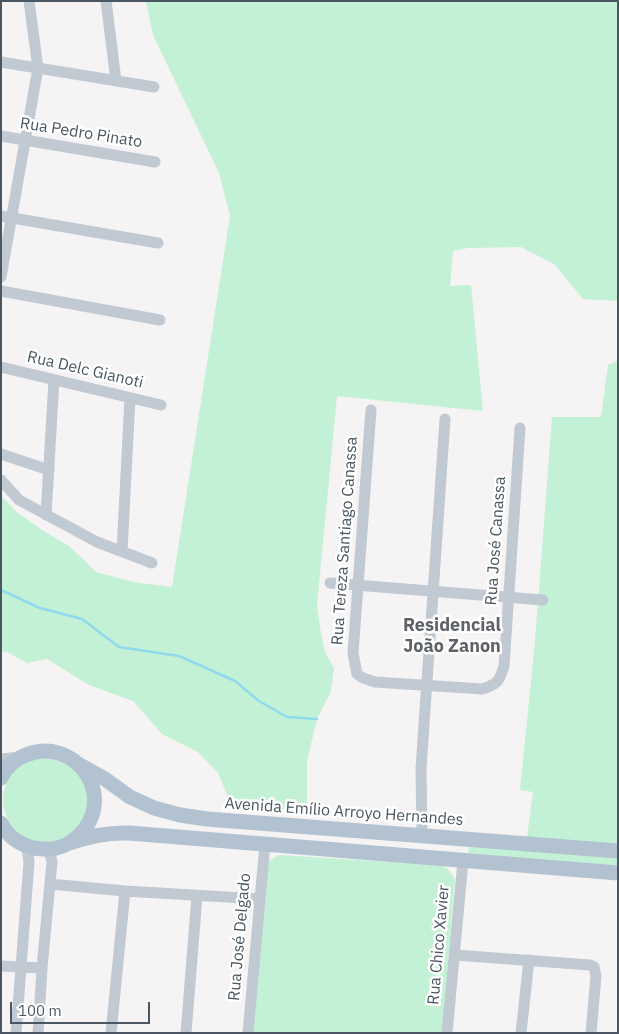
<!DOCTYPE html>
<meta charset="utf-8">
<style>
body{margin:0}
#map{position:relative;width:619px;height:1034px;overflow:hidden;background:#f5f3f3;font-family:"IBM Plex Sans",sans-serif}
canvas{display:block}
.frame{position:absolute;inset:0;border:2px solid #4a5661;pointer-events:none}
.scale{position:absolute;left:10px;top:1002px;width:140px;height:22px;box-sizing:border-box;border:2px solid #4a5661;border-top:0;padding-left:6px;font-size:15px;line-height:18px;white-space:nowrap;color:#4a5661;-webkit-text-stroke:4px #fff;paint-order:stroke}
</style>
<div id="map">
<canvas width="619" height="1034"></canvas>
<div class="frame"></div>
<div class="scale">100 m</div>
</div>
<script>
const ctx = document.querySelector('canvas').getContext('2d');
ctx.lineJoin = 'round';
function paint(path, color) { ctx.fillStyle = color; ctx.fill(path, 'evenodd'); }
function strokePath(path, color, width, dash) { ctx.strokeStyle = color; ctx.lineWidth = width; ctx.lineCap = dash ? 'butt' : 'round'; ctx.setLineDash(dash || []); ctx.stroke(path); }
function drawText(font, color, halo, rows, align = 'center') {
  ctx.font = font + ' "IBM Plex Sans",sans-serif'; ctx.lineWidth = 5; ctx.setLineDash([]); ctx.textBaseline = 'middle'; ctx.strokeStyle = halo; ctx.fillStyle = color; for (const [text, x, y, turn = 0] of rows) {
    ctx.save(); ctx.translate(x, y); ctx.rotate((+turn || 0) * Math.PI / 180); ctx.textAlign = isNaN(turn) ? turn : align; if (halo) ctx.strokeText(text, 0, 0); ctx.fillText(text, 0, 0); ctx.restore();
  }
}
paint(new Path2D(`
 M146 1H618V301L583 299 554 264 521 247 468 248 453 251 450 286 471 285 483 411 337 396 317 605 320 628 325 652 334 668 331 691 317 719 307 761V814L233 809 218 773 198 752 162 734 133 701 89 685 47 659 27 663 7 652 1 651V496L18 513 42 530 69 546 96 572 133 582 172 587 230 216 219 173 153 35Z
 M618 361V846L527 838 533 792 520 790 535 641 552 417H601L608 365Z
 M3 800a42 42 0 1 1 84 0a42 42 0 1 1-84 0Z
 M470 846 618 857V869L469 855 468 850Z
 M279 855 440 865 448 869 455 879 442 1033H252L266 868 270 860Z`), '#c3f1d5');
strokePath(new Path2D(`
 M1 590 40 608 82 619 119 647 179 656 235 681 259 701 287 717 317 719`), '#90daee', 2.5);
strokePath(new Path2D(`
 M106 1 116 81
 M1 62 154 87
 M1 136 155 162
 M1 216 158 243
 M1 277 38 68 29 1
 M1 291 160 320
 M1 367 161 405
 M371 410 353 653 357 674 363 678 375 682 482 689C497 685 500 680 504 666L520 428
 M1 454 49 470
 M1 480 19 500 97 542 152 563
 M46 515 54 380
 M122 551 130 398
 M330 583 543 600
 M1 759 21 757
 M422 835 421 768 445 419
 M50 884 125 891 260 899
 M455 955 590 965 594 967 596 976 591 1033
 M1 966 42 968
 M16 1033 29 862 27 846
 M38 1033 42 968 52 862 49 850
 M111 1033 125 891
 M186 1033 197 896
 M248 1033 265 844
 M447 1033 463 861
 M521 1033 529 960`), '#c1cad2', 11);
strokePath(new Path2D(`
 M80 765 105 779 130 797 154 808 180 815 207 819 618 851
 M1 778C6 768 15 759 26 755 72 736 115 790 84 830 74 842 60 850 44 849 26 849 9 839 1 823
 M69 843C89 837 107 832 129 833L618 873`), '#b3c2d1', 15);
drawText('16px', '#4a5661', '#fff', [
 ["Rua Pedro Pinato",81,133,9],
 ["Rua Delc Gianoti",85,370,13],
 ["Rua Tereza Santiago Canassa",345,541,-86],
 ["Rua José Canassa",496,541,-86],
 ["Avenida Emílio Arroyo Hernandes",344,812,4],
 ["Rua José Delgado",240,937,-85],
 ["Rua Chico Xavier",439,945,-85]
]);
drawText('bold 18px', '#5f6368', '#fff', [
 ["Residencial",452,626],
 ["João Zanon",452,647]
]);
</script>
